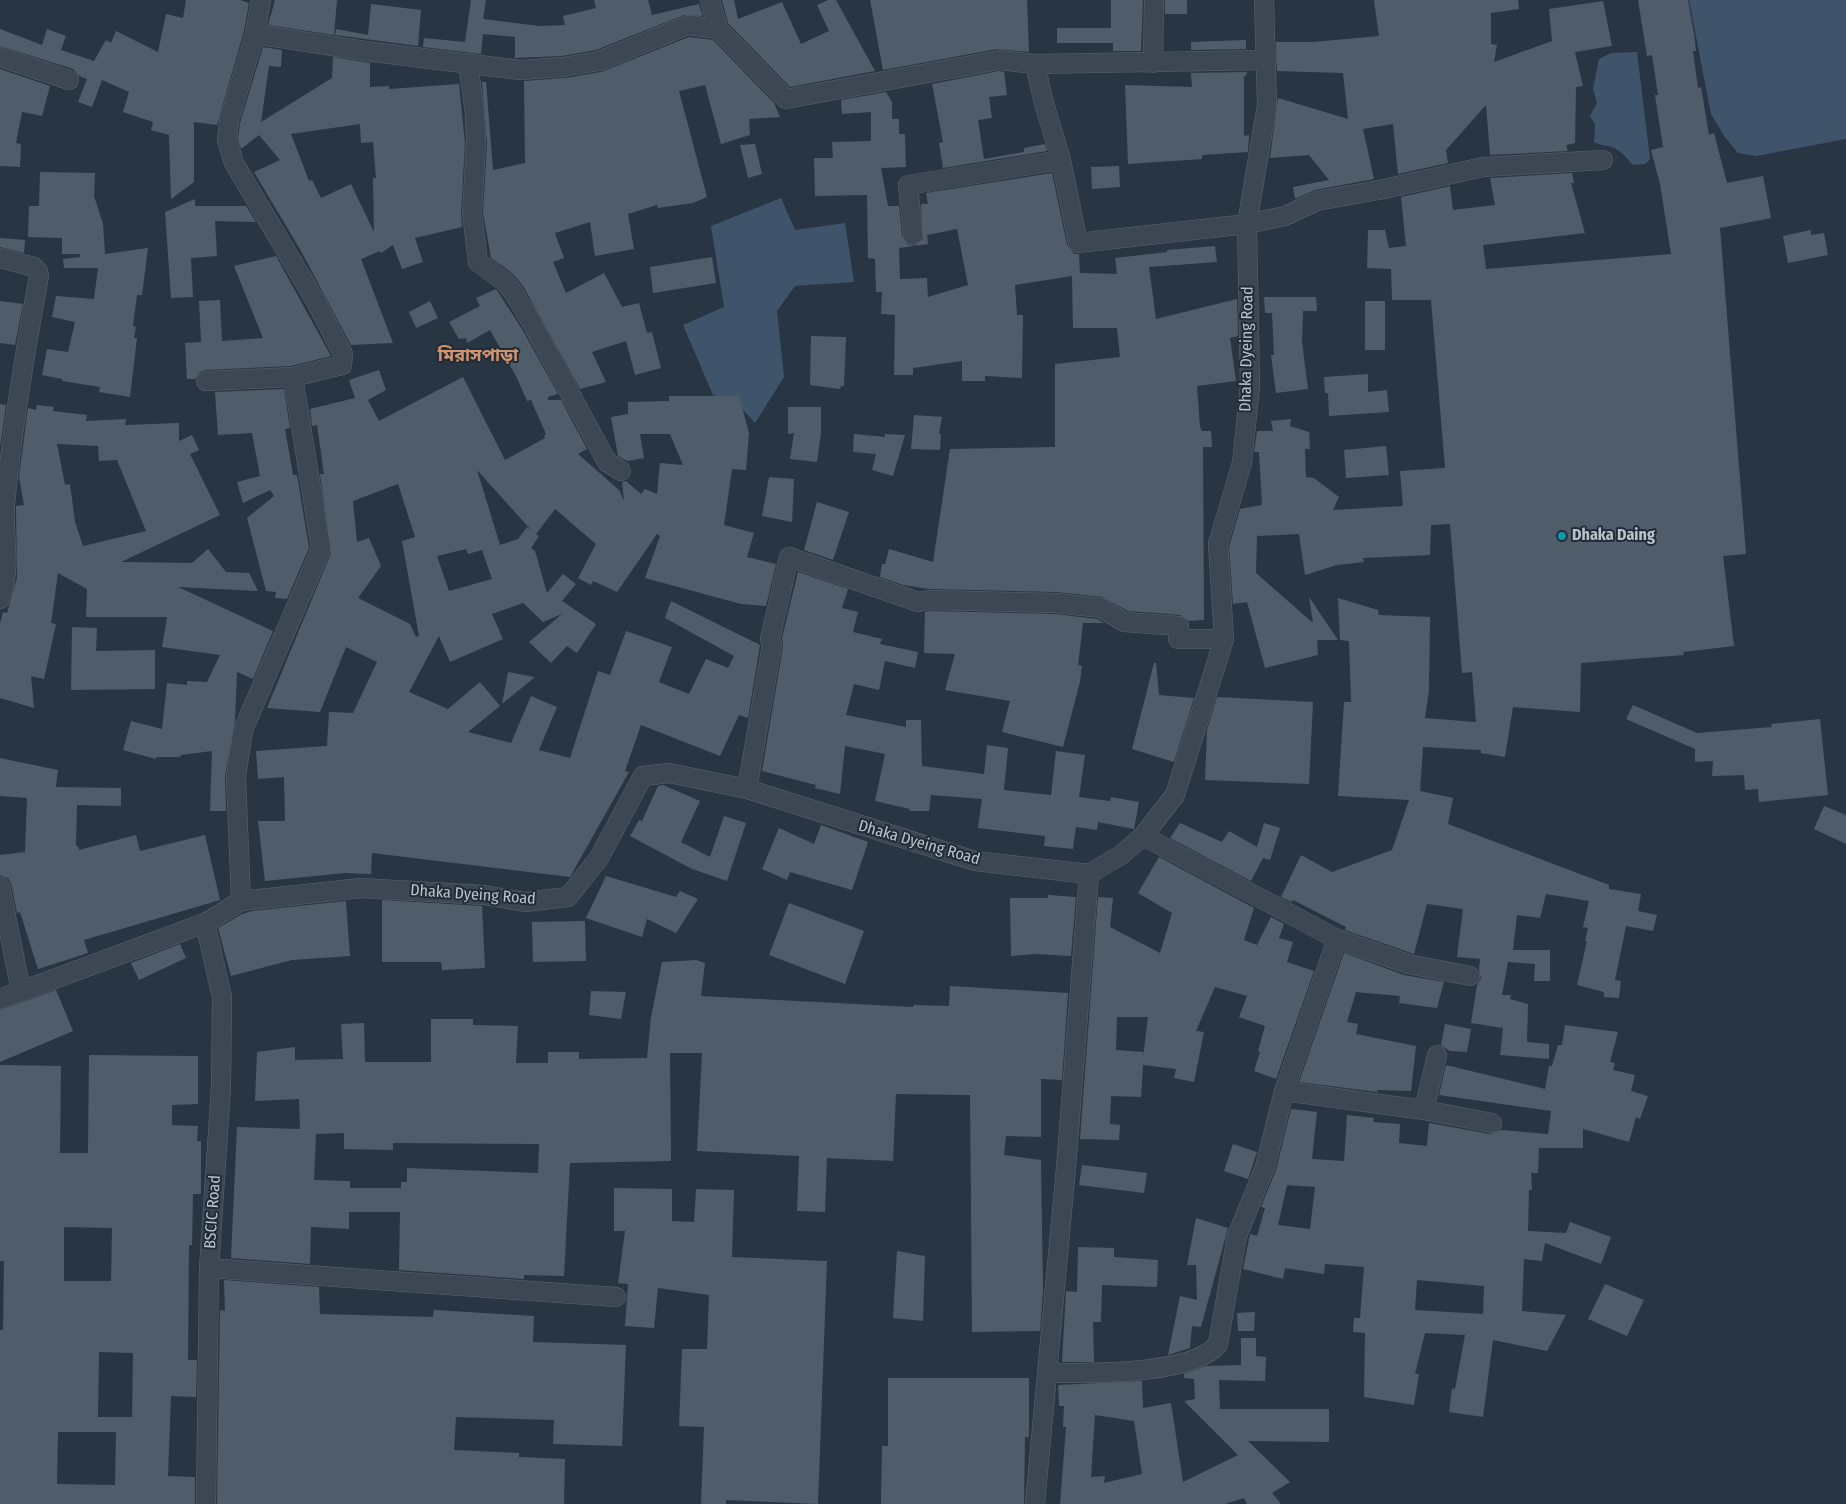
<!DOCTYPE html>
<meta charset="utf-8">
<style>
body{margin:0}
canvas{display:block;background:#283543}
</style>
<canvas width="1846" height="1504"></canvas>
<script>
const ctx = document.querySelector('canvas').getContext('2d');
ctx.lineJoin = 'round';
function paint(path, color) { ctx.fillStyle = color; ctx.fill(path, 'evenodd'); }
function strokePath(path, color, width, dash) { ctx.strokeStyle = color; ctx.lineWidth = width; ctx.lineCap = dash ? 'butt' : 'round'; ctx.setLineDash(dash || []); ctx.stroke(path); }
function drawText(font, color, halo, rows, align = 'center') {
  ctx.font = font + ' "Fira Sans Condensed","Noto Sans Bengali",sans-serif'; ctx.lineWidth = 4; ctx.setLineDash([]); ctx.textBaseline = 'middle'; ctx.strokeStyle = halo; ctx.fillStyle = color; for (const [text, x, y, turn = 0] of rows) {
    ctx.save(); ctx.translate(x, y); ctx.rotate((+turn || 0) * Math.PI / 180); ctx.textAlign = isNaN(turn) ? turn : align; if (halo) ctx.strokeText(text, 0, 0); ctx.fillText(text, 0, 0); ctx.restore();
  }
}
paint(new Path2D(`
 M1689 0H1846V139L1756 156 1738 153 1724 136 1711 114Z
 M1637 52 1650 159 1645 164 1633 165C1628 159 1622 152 1614 148 1607 145 1601 146 1594 142L1595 124 1590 116 1597 103 1593 89 1599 59 1611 53Z
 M781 198 795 230 845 223 854 282 795 286 777 311 784 377 755 423 734 400 713 395 683 325 724 307 711 226Z`), '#3f546b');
paint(new Path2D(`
 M186 0H240L249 3 244 31 217 125 194 122V182L171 199 169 135 151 130 153 122 123 112 129 92 102 80 92 107 78 102 87 79 79 76 73 69 0 46V29L42 45 47 29 66 36 61 50 94 61 106 40 111 43 116 31 158 52 166 14 183 18Z
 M275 0H337L334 35 268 25Z
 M471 0H486L483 19 539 26 565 25 563 16 596 8 594 0H648L652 15 699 4 703 16 684 15 596 50 562 56 515 58V37L483 34 481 54 423 47 424 38 465 42Z
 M722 0H734L738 19 782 2 801 44 829 31 817 5 828 0H836L875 71 790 87 728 23Z
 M870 0H1027L1029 52 997 49 883 70Z
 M1111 0H1143L1141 51H1113V43H1057V28H1111Z
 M1165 0H1187V14H1165Z
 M1374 0H1518L1519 9 1491 13V44L1497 45 1494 62 1552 41 1549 9 1603 1 1612 46 1575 52 1583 86 1576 87 1575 143 1566 145 1568 151 1490 155 1486 105 1446 150 1448 163 1398 174 1393 124 1363 129 1374 179 1315 190 1295 199 1293 187 1329 180 1309 155 1270 158 1278 98 1348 119 1343 73 1277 71 1276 42H1313L1379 36Z
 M1638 0H1688L1694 34 1696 51H1693L1698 88 1701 87 1709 135 1714 133 1727 183 1763 176 1771 218 1720 228 1746 554 1723 556 1734 646 1683 652 1684 655 1581 663 1580 712 1513 707 1505 757 1481 753V750L1423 747 1420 791 1453 798 1448 824 1609 885V889L1641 894 1638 911 1657 915 1653 931 1626 926 1615 980 1621 981 1619 998 1604 997V992L1577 985 1587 941H1585L1588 928 1583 927 1589 901 1546 894 1540 918 1517 915 1513 950H1550V981H1534L1535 964 1508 962 1502 995H1511L1510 999 1528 1004 1527 1042 1549 1044V1059L1500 1055 1503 1028 1471 1023 1477 985 1481 978 1479 970 1480 959 1457 957 1463 909 1427 904 1414 954 1345 930 1346 927 1293 900 1292 902 1281 897 1301 855 1332 872 1392 850 1409 800 1338 796 1344 702H1351L1349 641 1340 640 1338 598 1378 610 1379 615 1430 617 1429 691 1425 718 1476 722 1472 672 1462 673 1450 524 1431 525 1430 555 1363 558 1364 562 1337 565 1305 575 1299 534 1257 536 1256 573 1313 623 1309 597 1338 640H1317L1318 655 1265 668 1247 602 1233 604 1229 547 1240 509 1262 505 1259 452H1254L1257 431H1273L1271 421 1291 419 1290 426 1309 432 1310 449H1305L1306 477 1314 478 1339 497 1333 510 1403 506 1400 471 1445 468 1431 300H1392L1391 269 1367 268 1368 230H1385L1389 248 1406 246 1401 197 1450 186 1453 210 1495 205 1490 178 1572 173 1574 183H1571L1585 233 1483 245 1486 269 1671 254 1660 184 1651 150 1663 147 1655 95H1658L1652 55 1647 56Z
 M371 4 421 10 418 46 335 35 336 29 368 35Z
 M689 37 713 40 774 103 780 117 749 119 750 135 721 144 705 85 679 91 707 197 693 203 658 208 657 205 628 214 634 249 595 256 590 222 555 233 564 258 553 262 566 293 604 273 622 307 639 303 647 333 652 332 661 368 635 375 626 341 592 352 606 382 580 389 523 286 512 273 491 258 483 213 487 144 482 82H486L493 170 525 163 524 81 565 78 601 72Z
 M1246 40V49L1191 50V42Z
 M263 47 282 50 281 67 269 66 261 122 332 78 333 57 370 63V87L389 86V89L459 84 465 144 461 213 462 227 415 238 423 262 402 269 393 245 381 253 380 251 361 259 393 343 351 345 301 251 254 172 280 160 259 135 241 149 238 139 240 123ZM360 124 361 143 373 142 376 178H373L374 232 351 184 321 198 312 180 309 181 291 134Z
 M0 69 50 86 42 116 22 112 16 143 21 144 20 167 0 166Z
 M999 71 1004 72 1007 95 989 97 992 118 978 120 984 159 1024 152V148L1045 144 1047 151 943 168 939 143 943 142 932 84Z
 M1247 72 1246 76H1244V136L1249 135 1248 152 1202 155V159L1128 164 1125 85 1192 87 1191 73Z
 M886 92 892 102V119H899V134H905L906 167 881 168 888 206H899L902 236 908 245 915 246 923 239 921 204H928L926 193 1052 173 1067 245 1074 254H1079L1080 273 1117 274 1115 258 1167 252V250L1215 246 1217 262 1149 267 1156 319 1237 299 1238 336 1230 338 1236 381 1197 386 1200 427 1202 431H1211L1212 447H1203L1204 620 1189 621 1180 615 1128 611 1102 597 1056 592 929 589 903 585 880 577 882 564H885L889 549 933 562 950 449 1055 447V364L1120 357 1117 328H1073L1072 276 1015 285 1017 315H1023L1022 378 985 376V381H962V361L913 368V375H894L895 315 881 314 882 292H876L875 259 868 258 867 195 815 196 814 158H833L832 142 871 141V112L842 114 841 100ZM957 229 968 285 928 297 927 278 900 279 899 248 928 244 927 235Z
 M755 144 762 174 748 178 740 145Z
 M1119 166 1120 187 1092 189 1091 167Z
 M40 172 95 173 94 196 103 224 105 254 148 248 142 295H137L133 326 136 327 134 338H137L130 397 99 392 100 387 62 381V379L42 375 47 349 68 352 75 322 52 317 56 296 94 299 98 268H64L63 259 80 257V254H62V238L28 237 29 206H39Z
 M195 199V206H246L256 222 215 221 217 256 191 258 193 297 171 298 165 212Z
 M1811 230V235L1824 233 1828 255 1788 263 1783 236Z
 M0 238 25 240 24 253 0 247Z
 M276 256 331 356 291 366 205 370 200 372 195 379H187L185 343 201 342 199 301 220 300 222 341 263 338 234 266Z
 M712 257 716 283 653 293 650 267Z
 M496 289 522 329 558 394 548 397V400H561L587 449 578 454 619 490 624 501 622 482 626 481 641 494 645 489 657 494 660 463 683 465 670 434H640L644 458 627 461 618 456 611 417 628 414V402L669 401V396H739L749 433 746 470 732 469 724 525 754 533 747 557 776 564 766 606 741 604 645 578 660 536 657 534 617 592 593 581 591 585 578 578 596 544 555 509 536 534 539 536 531 548 535 551 547 593 563 574 576 584 562 601 596 624 577 653 567 646 551 663 529 642 562 614 543 622 523 603 492 614 503 639 450 662 439 636 409 692 448 709 480 682 500 706 468 732 511 743 531 696 557 707 539 750 570 758 598 671 610 675 626 631 672 647 659 682 689 694 706 659 728 668 734 656 665 618 671 601 760 645 748 718 739 715 720 756 641 725 625 771 629 772 570 877 372 853 371 874 344 873 265 881 258 821H285L284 777 258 779 256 751 327 746 329 712 353 713 377 662 346 647 320 712 267 708 331 553 320 474H324L317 425 312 426 310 409 355 398 349 380 379 370 386 390 368 400 379 421 463 377 505 460 545 438 544 435 546 434 531 400 527 401 517 378 490 330 467 343 466 338 459 339 449 322 480 306 476 298ZM477 470 532 531 527 527 518 539 500 545ZM398 484 415 537 402 541 419 636 416 637 410 624 358 598 381 566 369 538 357 542 353 501ZM466 549 468 554 482 550 492 579 449 591 437 556Z
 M1264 297H1316L1317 311H1303L1302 342 1308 389 1276 393 1271 355H1274L1272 313H1265Z
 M0 301 23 304 15 345 0 343Z
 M430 301 438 318 416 328 409 312Z
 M1365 301H1385V350H1365Z
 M811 336 846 337 844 386H841L840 389 810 385Z
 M1368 374V392L1387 390 1389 412 1329 416 1328 393H1325L1324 377Z
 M284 389 290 428 285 429 293 475H297L309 548 287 599 275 598 276 592 266 591 247 518 274 496 270 490 243 503 237 482 260 476 252 433 218 435 215 392Z
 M0 404 6 405 0 447Z
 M37 405 54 407 53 411 87 415 86 421 126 419 125 425 179 423V441L192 435 199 450 190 454 220 515 121 562 192 563 208 549 226 572 249 573 258 591 178 587 273 631 253 679 237 672 235 720 225 776 226 811H210L212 751 181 755 180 757H156V759L123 750 131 721 162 729 167 683 187 685V681L207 682 220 655 162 647 167 617H86L87 589 58 573 51 623 56 624 44 679 31 676 34 708 0 698V624L3 612 7 613 17 578 16 506 24 505 19 477 28 408 36 410ZM57 444 98 446 99 461 117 460 146 531 83 546 75 522 70 484 65 485Z
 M788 407H821V432L817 462 790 459 794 433 788 434Z
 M914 415 942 417 939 434H941L940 450 911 449Z
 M854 434 885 437V434L905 435 893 476 872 470 876 454 853 452Z
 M1386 446 1389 475 1346 478 1344 450Z
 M769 477 794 479 792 522 762 516Z
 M817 502 849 512 833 560 804 550Z
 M798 572 848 589 842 608 858 612 853 632 882 639 880 644 918 652 915 668 885 661 879 690 854 684 846 715 906 727V720H921L922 766 984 774 987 745 1008 748 1004 790 1051 795 1056 751 1085 755 1079 797 1110 801 1111 797 1139 802 1134 829 1098 822 1097 830 1076 827 1073 849 1044 846 1045 836 978 828 982 799 931 795 929 811H909L910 809 875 801 885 754 845 746 840 794 815 788 816 785 762 771 783 647 782 638Z
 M931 611 1055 614 1097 619 1104 623H1083L1078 665 1082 666 1080 682 1063 747 1002 732 1010 701 945 690 955 654 924 653 925 612Z
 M72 627 97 628 96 651 155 650V689L71 690Z
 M1154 663H1156L1159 695 1194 698 1174 762 1132 749Z
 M508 672 535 677 502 704Z
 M1217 697 1313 702 1309 784 1205 780 1207 730Z
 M1633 705 1697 733 1772 727 1771 724 1820 719 1828 795 1759 802 1758 789 1745 790 1744 775 1712 776 1713 761 1695 762V749L1626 719Z
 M0 758 58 770 56 787 121 788V806L77 805 76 846H78L79 850 136 835 140 851 205 835 220 900 84 940 88 953 38 969 20 912 17 913 11 883 8 878 0 875V855L25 852 27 798 0 796Z
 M663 785 700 801 681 842 710 857 724 816 746 823 727 881 692 869 630 836 639 820 642 821 658 786Z
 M1824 806 1846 815V844L1814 829Z
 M1180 823 1222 842 1229 831 1257 847 1264 823 1280 828 1270 860 1263 858 1251 881 1170 838Z
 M821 825 868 842 852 890 790 872 787 880 762 869 779 828 814 844Z
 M1159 857 1254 908 1244 940 1257 945 1271 917 1284 924 1279 938 1293 942 1287 962 1314 971 1276 1079 1254 1071 1260 1052 1258 1051 1265 1026 1239 1017 1247 996 1215 987 1196 1031 1204 1032 1194 1082 1174 1078 1176 1069 1143 1065 1141 1097 1111 1096 1110 1124 1120 1125 1119 1140 1080 1139 1098 897 1113 898 1110 927 1160 953 1172 913 1138 893ZM1117 1017H1148L1143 1057V1052L1116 1050Z
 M606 876 676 897 680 891 698 899 676 933 647 919 642 937 586 918Z
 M1048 895 1076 897 1071 956 1035 954 1011 956 1010 898H1048Z
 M382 900 482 906 485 968 442 970 441 962H382Z
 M346 901 350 956 292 960 231 976 218 928 242 914 252 911Z
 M789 903 864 931 845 984 769 955Z
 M585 921 586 961 533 962 532 922Z
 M180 944 186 958 139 980 131 963Z
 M1344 953 1404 975 1444 982 1437 1008 1399 1003 1400 996 1356 992 1347 1022 1358 1024 1356 1034 1416 1046 1411 1091 1377 1090V1092L1299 1082Z
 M696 960 705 963 701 996 913 1007 914 1005 949 1006 950 986 1068 993 1062 1080 1041 1079V1137L1006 1136 1004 1155 1041 1160 1043 1291 1040 1331 972 1332 970 1095 896 1094 893 1161 827 1158 825 1212 797 1211 799 1156 697 1151 702 1053H670L671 1161 570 1163 564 1276 524 1275V1279L399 1270 400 1212H349V1229L311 1227 310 1264 231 1258 237 1127 300 1129 299 1099 255 1101 257 1052 295 1047V1060L343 1059 341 1024 364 1023 365 1062H431V1019H473V1025L518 1026 516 1063H548V1052H579V1059L647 1058 651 1017 662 962ZM344 1133V1149L393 1150V1143L539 1144 538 1173 407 1168V1182H401V1188H350V1181L314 1180 316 1134Z
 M56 990 73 1031 0 1062V1010Z
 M591 991 626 992 621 1019 589 1015Z
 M1445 1024 1471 1029 1467 1052 1450 1051 1441 1045Z
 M1565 1025 1618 1032 1610 1062 1615 1063 1613 1070 1635 1075 1631 1091 1648 1096 1640 1119 1636 1117 1629 1142 1583 1129V1148H1539L1538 1173H1531L1532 1190H1529L1528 1231 1566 1233 1570 1222 1611 1237 1601 1264 1545 1243 1542 1261 1524 1259 1522 1311 1566 1315 1547 1351 1493 1340 1483 1417 1449 1412 1452 1388 1455 1389 1465 1335 1425 1333 1415 1374H1419L1414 1405 1364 1397 1365 1333 1353 1332 1354 1318H1360L1364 1267 1325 1264 1324 1274 1285 1268 1283 1279 1243 1269 1250 1234 1257 1236 1265 1208 1261 1207 1276 1170 1291 1109 1317 1112 1312 1159 1344 1161 1347 1115 1374 1118 1373 1122 1400 1124 1399 1143 1427 1146 1429 1123 1490 1134 1501 1130 1548 1134 1551 1111 1439 1095 1446 1065 1545 1089 1549 1066H1552L1558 1045H1562ZM1287 1185 1315 1187 1310 1229 1278 1225ZM1417 1280 1484 1286 1483 1314 1415 1310Z
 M89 1055 198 1056V1104L172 1105V1125L198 1126 197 1141H201V1194H193L192 1245H189L188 1360H197L196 1397 171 1396 168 1476 195 1477V1504H0V1330H3L4 1261H0V1065L61 1066 60 1153H88ZM64 1227 112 1228 111 1281H64ZM99 1352 133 1353 132 1417H98ZM58 1432H116L115 1485 57 1484Z
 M1233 1144 1257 1152 1248 1179 1224 1171Z
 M1082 1165 1147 1173 1144 1193 1079 1185Z
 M614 1188 672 1189V1221L694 1222 696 1189 734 1190 732 1257 827 1261 818 1504 726 1500V1504H701L704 1427 679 1426 682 1349H707L709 1295 658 1288 654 1328 625 1326 628 1284 618 1283 625 1231H614Z
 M1196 1218 1228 1228 1201 1327 1192 1326 1190 1348 1168 1355 1180 1296 1197 1300 1196 1265H1187Z
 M1078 1247 1114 1248V1257L1158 1260 1157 1287 1102 1285 1101 1322H1093L1094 1362H1062L1066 1291 1077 1292Z
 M897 1251 925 1256 923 1321 893 1318Z
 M224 1280 319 1287 320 1314 433 1317 434 1310 534 1316 533 1342 626 1345 622 1446 553 1444 554 1420 456 1417 454 1450 519 1453V1457L565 1459 564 1504H217L220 1310 225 1311Z
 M1605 1284 1644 1300 1627 1336 1588 1319Z
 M1255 1312 1254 1331H1238L1237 1313Z
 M1241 1338H1256V1356L1266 1357 1265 1381 1219 1380 1220 1409H1329V1442L1248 1441 1290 1482 1272 1493 1281 1504H1247L1244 1498 1225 1504H1060L1066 1427H1063L1064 1406H1059L1058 1385 1142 1381 1143 1408 1171 1403 1183 1482 1238 1455 1184 1401 1195 1399 1194 1379 1184 1378V1374L1206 1366 1241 1365ZM1095 1415 1134 1421 1142 1474 1104 1483 1105 1476 1091 1477Z
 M888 1378H1029V1437H1025L1024 1504H881L882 1446H888Z`), '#4f5d6b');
const street = new Path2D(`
 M710 0 718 29
 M255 34 365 51 520 70 563 67 599 61 688 25 718 29 786 99 999 60 1035 64 1267 60
 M0 57 69 80
 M468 63 475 115 476 144 472 213 478 262 505 282 513 292 532 323 607 462 621 471
 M1153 63 1154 0
 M1035 64 1044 103 1061 160 1078 243 1247 224 1285 216 1317 201 1384 189 1483 167 1603 160
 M913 235 908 185 1061 160
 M0 258 34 267 38 271 39 276C25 352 12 428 5 505 3 537 12 568 0 599
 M206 381 293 377
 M747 789 772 645 770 639 789 557 918 602 930 600 1056 603 1101 608 1124 622 1179 626 1178 639H1224
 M1143 836 1337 939 1408 964 1470 976
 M0 886 21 991
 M241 901 236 777 243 730 321 549 293 377 342 365 343 354 315 300 234 163 227 140 229 121 255 34 261 0
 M205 923 222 997 221 1087 209 1268 206 1504
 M0 999 205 923 241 901 361 888 484 895 525 902 568 897 599 858 643 776 669 773 747 789 975 861 1089 874 1121 855 1143 836 1175 795 1224 639 1218 544 1242 463 1250 386 1247 224 1267 105 1264 0
 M1284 1091 1424 1110 1492 1123
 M1424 1110 1437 1055
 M209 1268 616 1297
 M1047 1373C1086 1373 1193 1376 1218 1344L1237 1236 1265 1167 1284 1091 1337 939
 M1035 1504 1066 1168 1089 874`);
strokePath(street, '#5b6570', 20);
strokePath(street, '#3d4753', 19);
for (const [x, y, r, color] of [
 [1562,536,5,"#0f9aa8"]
]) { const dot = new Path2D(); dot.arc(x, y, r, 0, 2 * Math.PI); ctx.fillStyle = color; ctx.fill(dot); strokePath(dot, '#212c38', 2); }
drawText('16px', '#bac2cc', '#212c38', [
 ["Dhaka Dyeing Road",1247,349,-89],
 ["Dhaka Dyeing Road",919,843,16],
 ["Dhaka Dyeing Road",473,895,4],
 ["BSCIC Road",213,1212,-86]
]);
drawText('bold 16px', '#bac2cc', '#212c38', [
 ["Dhaka Daing",1572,536]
], 'left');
drawText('bold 18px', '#d3936e', '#212c38', [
 ["মিরাসপাড়া",478,356]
]);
</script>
